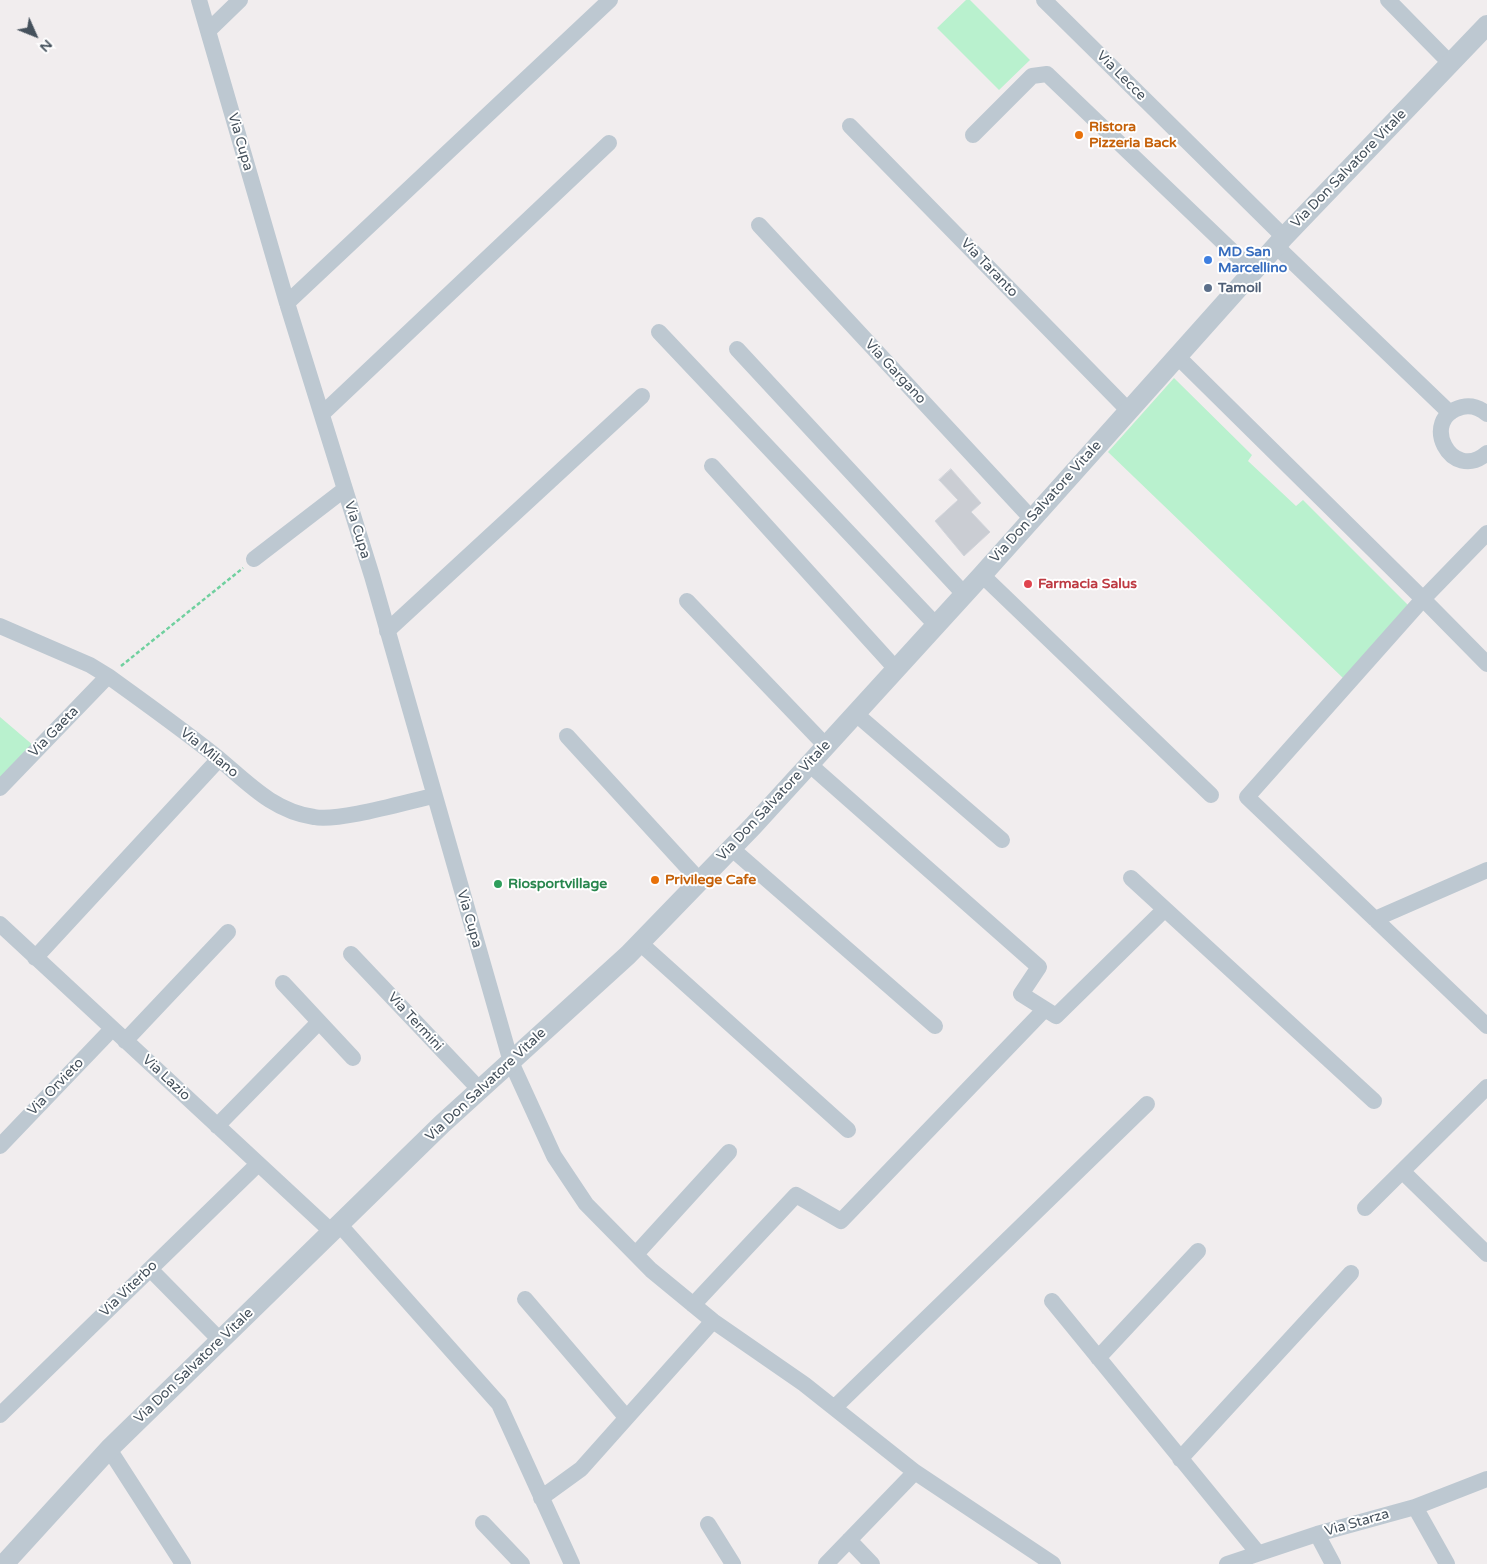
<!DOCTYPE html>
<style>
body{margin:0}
#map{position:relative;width:1487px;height:1564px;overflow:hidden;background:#f1edee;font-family:"Varela Round",sans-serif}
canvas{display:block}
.north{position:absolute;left:10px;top:10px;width:50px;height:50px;-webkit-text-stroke:4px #fff;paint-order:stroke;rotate:134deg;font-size:14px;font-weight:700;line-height:20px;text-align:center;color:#45515c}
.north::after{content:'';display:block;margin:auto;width:18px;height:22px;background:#45515c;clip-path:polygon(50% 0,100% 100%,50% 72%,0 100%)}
</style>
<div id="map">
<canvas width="1487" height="1564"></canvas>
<div class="north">N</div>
</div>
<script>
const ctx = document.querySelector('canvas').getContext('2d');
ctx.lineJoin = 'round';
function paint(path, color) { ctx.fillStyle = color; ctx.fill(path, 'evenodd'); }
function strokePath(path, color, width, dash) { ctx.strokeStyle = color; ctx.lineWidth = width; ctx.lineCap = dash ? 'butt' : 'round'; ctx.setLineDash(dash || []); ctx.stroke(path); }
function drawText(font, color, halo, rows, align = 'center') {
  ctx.font = font + ' "Varela Round",sans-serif'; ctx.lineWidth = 4; ctx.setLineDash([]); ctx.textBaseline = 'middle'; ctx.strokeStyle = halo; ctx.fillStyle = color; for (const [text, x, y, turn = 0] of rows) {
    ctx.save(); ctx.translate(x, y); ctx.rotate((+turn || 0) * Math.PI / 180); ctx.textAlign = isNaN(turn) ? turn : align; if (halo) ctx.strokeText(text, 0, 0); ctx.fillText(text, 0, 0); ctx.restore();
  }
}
paint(new Path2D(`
 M966 0H970L1030 60 999 90 937 28Z
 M1174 378 1252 455 1248 461 1296 506 1303 500 1409 606 1343 678 1108 452Z
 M0 717 34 746 0 781Z`), '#b9f1ce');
const building = new Path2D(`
 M951 469 981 503 971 512 990 532 964 556 935 521 958 500 939 480Z`);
paint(building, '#cacdd3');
strokePath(building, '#d1d4da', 1);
strokePath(new Path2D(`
 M121 666 243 568`), '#70d09f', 2.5, [4, 2.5]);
strokePath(new Path2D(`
 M199 0 287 303 372 576 511 1062 554 1156 586 1204 651 1270 713 1321 804 1384 915 1472 1053 1564
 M1044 0 1284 237
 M1388 0 1450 63
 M208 31 240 0
 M850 126 1128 410
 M973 135 1032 76 1047 74 1253 271
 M759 225 1031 518
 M1276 246 1450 413
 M287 303 610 0
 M659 332 936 625
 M737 349 964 594
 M1177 356 1423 599 1247 797 1487 1026
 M322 414 609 143
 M1487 414C1480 408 1471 405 1462 407 1418 418 1451 484 1487 453
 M712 466 896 669
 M1487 533 1423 599 1487 664
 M254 559 345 489
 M982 575 1211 795
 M687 601 826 746
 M0 626 90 665 108 676C145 703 182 729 218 758 248 783 273 811 314 817 338 822 406 802 433 796
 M387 631 642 396
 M856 714 1002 840
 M567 736 699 880
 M809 764 1039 967 1021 994 1056 1016 1165 909
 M0 788 108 676
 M731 848 935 1026
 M1131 878 1374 1101
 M1375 919 1487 870
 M0 924 332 1232
 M640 943 848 1130
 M351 954 480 1090
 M35 958 219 759
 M283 983 353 1058
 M125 1041 228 932
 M217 1126 319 1022
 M0 1146 112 1029
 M1402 1171 1487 1254
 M1365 1208 1487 1087
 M339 1224 499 1404 572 1564
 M636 1254 729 1152
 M150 1269 220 1340
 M525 1299 626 1417
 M1052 1301 1258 1553
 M693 1305 796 1195 841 1221 1045 1009
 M1098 1358 1198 1251
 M834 1408 1147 1104
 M0 1415 258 1164
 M109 1449 183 1564
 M1180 1459 1351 1273
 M541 1498 581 1469 713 1321
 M1415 1507 1447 1564
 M483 1523 522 1564
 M708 1524 733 1564
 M1317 1534 1333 1564
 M849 1540 872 1564
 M826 1564 915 1472
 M1227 1564 1317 1534 1415 1507 1487 1479`), '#bdc8d1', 16);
strokePath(new Path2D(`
 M4 1564 109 1449 442 1124 628 955 753 826 982 575 1284 237 1487 25`), '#bdc8d1', 20);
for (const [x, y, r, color] of [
 [1079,135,5,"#e8710a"],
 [1208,260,5,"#3f7fe0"],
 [1208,288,5,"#5c6f8a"],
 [1028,584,5,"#e0444e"],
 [655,880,5,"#e8710a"],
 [498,884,5,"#2e9e5b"]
]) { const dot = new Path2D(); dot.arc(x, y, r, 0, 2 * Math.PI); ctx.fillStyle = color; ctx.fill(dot); strokePath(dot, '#fff', 2); }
drawText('14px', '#45515c', '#fff', [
 ["Via Lecce",1121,76,45],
 ["Via Cupa",240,142,74],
 ["Via Don Salvatore Vitale",1349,169,-46],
 ["Via Taranto",989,268,46],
 ["Via Gargano",895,372,47],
 ["Via Don Salvatore Vitale",1046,502,-48],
 ["Via Cupa",357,530,73],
 ["Via Gaeta",54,732,-46],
 ["Via Milano",209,753,39],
 ["Via Don Salvatore Vitale",774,801,-47],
 ["Via Cupa",469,919,74],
 ["Via Termini",415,1022,47],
 ["Via Lazio",166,1078,43],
 ["Via Don Salvatore Vitale",486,1085,-43],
 ["Via Orvieto",56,1087,-46],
 ["Via Viterbo",129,1289,-44],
 ["Via Don Salvatore Vitale",194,1366,-44],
 ["Via Starza",1357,1523,-16]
]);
drawText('bold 14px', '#c56008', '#fff', [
 ["Ristora",1089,127],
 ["Pizzeria Back",1089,143],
 ["Privilege Cafe",665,880]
], 'left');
drawText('bold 14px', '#366cbe', '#fff', [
 ["MD San",1218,252],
 ["Marcellino",1218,268]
], 'left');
drawText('bold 14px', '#4e5e75', '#fff', [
 ["Tamoil",1218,288]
], 'left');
drawText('bold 14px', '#be3a42', '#fff', [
 ["Farmacia Salus",1038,584]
], 'left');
drawText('bold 14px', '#27864d', '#fff', [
 ["Riosportvillage",508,884]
], 'left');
</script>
